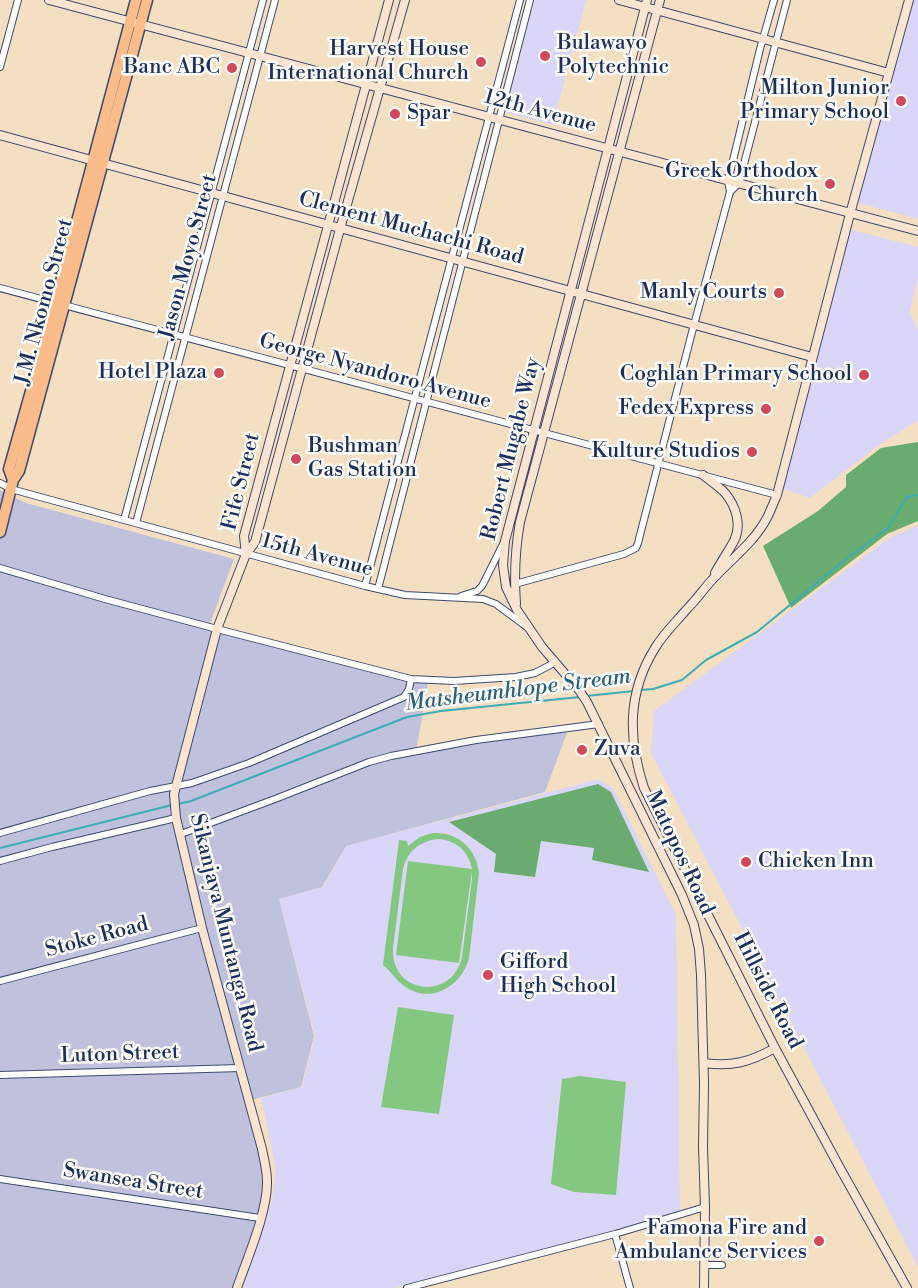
<!DOCTYPE html>
<style>
body{margin:0}
canvas{display:block;background:#f4dfc2}
</style>
<canvas width="918" height="1288"></canvas>
<script>
const ctx = document.querySelector('canvas').getContext('2d');
ctx.lineJoin = 'round';
function paint(path, color) { ctx.fillStyle = color; ctx.fill(path, 'evenodd'); }
function strokePath(path, color, width, dash) { ctx.strokeStyle = color; ctx.lineWidth = width; ctx.lineCap = dash ? 'butt' : 'round'; ctx.setLineDash(dash || []); ctx.stroke(path); }
function drawText(font, color, halo, rows, align = 'center') {
  ctx.font = font + ' "Libre Bodoni",serif'; ctx.lineWidth = 5; ctx.setLineDash([]); ctx.textBaseline = 'middle'; ctx.strokeStyle = halo; ctx.fillStyle = color; for (const [text, x, y, turn = 0] of rows) {
    ctx.save(); ctx.translate(x, y); ctx.rotate((+turn || 0) * Math.PI / 180); ctx.textAlign = isNaN(turn) ? turn : align; if (halo) ctx.strokeText(text, 0, 0); ctx.fillText(text, 0, 0); ctx.restore();
  }
}
paint(new Path2D(`
 M534 0H586L553 125 504 112Z
 M913 0H918V219L855 202Z
 M848 229 918 247V277L910 312 918 330V420L879 445 810 498 781 488Z
 M918 526V1267L651 753 654 711 891 537Z
 M598 779 613 788 676 915 680 1213 395 1288H245L244 1285 272 1201 276 1169 261 1098 302 1087 315 1036 279 899 323 887 346 846Z`), '#dad6f7');
paint(new Path2D(`
 M0 490 26 503 234 559 210 624 428 682 416 752 568 730 545 792 346 846 322 887 279 899 314 1036 301 1087 247 1101 264 1179 263 1194 257 1221 234 1288H0Z`), '#c0c2dd');
paint(new Path2D(`
 M433 833C458 832 476 848 479 873L469 958C462 985 433 1004 407 988 397 982 392 972 383 965L399 840 407 841 408 846 420 837ZM440 839C457 841 469 852 472 869L408 861 396 955 459 963 472 871V879L462 957C452 1002 390 994 393 948L403 869C407 851 421 840 440 839Z
 M398 1007 454 1015 439 1114 381 1107Z
 M580 1076 626 1082 616 1195 574 1192 551 1184 562 1079Z`), '#83c781');
paint(new Path2D(`
 M918 442V521L887 534 791 608 763 546 818 511 846 487V475L881 448Z
 M598 784 611 792 649 872 592 860 594 848 541 841 535 877 494 872 496 854 449 822Z`), '#6aac6f');
strokePath(new Path2D(`
 M640 690 653 689 682 680 706 660 757 632 847 558 887 529 907 497 918 495
 M586 696 634 691
 M178 804 191 801 407 717 441 711 580 697
 M0 848 172 805`), '#3cadb5', 2);
const street = new Path2D(`
 M0 67 18 0
 M730 192 739 183 787 0
 M0 288 777 495
 M0 483 11 489 365 586 405 595 483 599 496 604 527 627
 M124 520 263 0
 M136 523 275 0
 M0 568 105 599 217 629 411 679 454 681 516 677 535 673 554 663
 M515 584 624 554 636 548 638 543 691 336 730 192 728 181 760 49 774 0
 M365 586 520 0
 M378 589 530 0
 M461 596 477 591 482 586 503 544
 M0 833 150 791 192 783 249 763 404 697 409 689 411 679
 M181 834 275 799 369 762 391 756 476 740 599 724
 M0 861 52 847 176 818
 M0 981 202 928
 M0 1075 240 1068
 M0 1179 260 1218
 M615 1234 630 1288
 M704 1265H722
 M407 1288 615 1234 705 1207`);
const secondary = new Path2D(`
 M49 0 918 231
 M619 0 889 73
 M647 0 505 541 503 565 506 587 517 610 542 647 579 690 587 702 682 895 694 925 699 949 701 975 704 1084 703 1147 705 1207 704 1288
 M0 135 812 357
 M703 475C710 481 719 486 725 493 736 506 742 525 734 541 728 552 721 562 715 573
 M246 554 244 536 389 0
 M516 604C514 576 515 550 520 522L660 0
 M704 1063C732 1067 750 1062 775 1048
 M237 1288C247 1259 268 1211 267 1181 267 1170 264 1159 262 1149L202 928 176 818 174 794 217 629 246 554 255 542 340 229 405 0
 M907 1288 841 1170 775 1048 644 788C628 739 627 693 655 648 664 633 676 622 687 609 696 600 703 590 711 581 730 560 755 542 768 516 771 509 774 502 777 495L850 214 909 0`);
const highway = new Path2D(`
 M13 480 9 469 44 345 136 0
 M0 532 13 480 19 471 147 0`);
strokePath(street, '#3c496d', 8);
strokePath(secondary, '#3c496d', 10);
strokePath(highway, '#3c496d', 13);
strokePath(street, '#fff', 6);
strokePath(secondary, '#fde4d0', 8);
strokePath(highway, '#f9bc8a', 10);
for (const [x, y, r, color] of [
 [545,56,6,"#d1495b"],
 [481,62,6,"#d1495b"],
 [232,68,6,"#d1495b"],
 [901,101,6,"#d1495b"],
 [395,114,6,"#d1495b"],
 [830,184,6,"#d1495b"],
 [779,293,6,"#d1495b"],
 [219,373,6,"#d1495b"],
 [864,375,6,"#d1495b"],
 [766,409,6,"#d1495b"],
 [752,452,6,"#d1495b"],
 [296,459,6,"#d1495b"],
 [582,750,6,"#d1495b"],
 [746,862,6,"#d1495b"],
 [488,975,6,"#d1495b"],
 [819,1241,6,"#d1495b"]
]) { const dot = new Path2D(); dot.arc(x, y, r, 0, 2 * Math.PI); ctx.fillStyle = color; ctx.fill(dot); strokePath(dot, '#fdfcf7', 2); }
drawText('21px', '#1b2f5e', '#fdfcf7', [
 ["Bulawayo",557,44,"left"],
 ["Polytechnic",557,68,"left"],
 ["Harvest House",469,50],
 ["International Church",469,74],
 ["Banc ABC",220,68],
 ["Milton Junior",889,89],
 ["Primary School",889,113],
 ["Spar",407,114,"left"],
 ["Greek Orthodox",818,172],
 ["Church",818,196],
 ["Manly Courts",767,293],
 ["Hotel Plaza",207,373],
 ["Coghlan Primary School",852,375],
 ["Fedex Express",754,409],
 ["Bushman",308,447,"left"],
 ["Gas Station",308,471,"left"],
 ["Kulture Studios",740,452],
 ["Zuva",594,750,"left"],
 ["Chicken Inn",758,862,"left"],
 ["Gifford",500,963,"left"],
 ["High School",500,987,"left"],
 ["Famona Fire and",807,1229],
 ["Ambulance Services",807,1253]
], 'right');
drawText('21px', '#1b2f5e', '#fdfcf7', [
 ["12th Avenue",540,112,15],
 ["Clement Muchachi Road",411,229,15],
 ["Jason Moyo Street",189,257,-75],
 ["J.M. Nkomo Street",45,302,-75],
 ["George Nyandoro Avenue",375,372,15],
 ["Robert Mugabe Way",512,449,-76],
 ["Fife Street",242,482,-76],
 ["15th Avenue",317,556,15],
 ["Matopos Road",679,853,65],
 ["Sikanjaya Muntanga Road",225,933,76],
 ["Stoke Road",97,938,-15],
 ["Hillside Road",767,991,63],
 ["Luton Street",120,1055,-2],
 ["Swansea Street",133,1182,9]
]);
drawText('italic 22px', '#286181', '#fdfcf7', [
 ["Matsheumhlope Stream",518,691,-7]
]);
</script>
